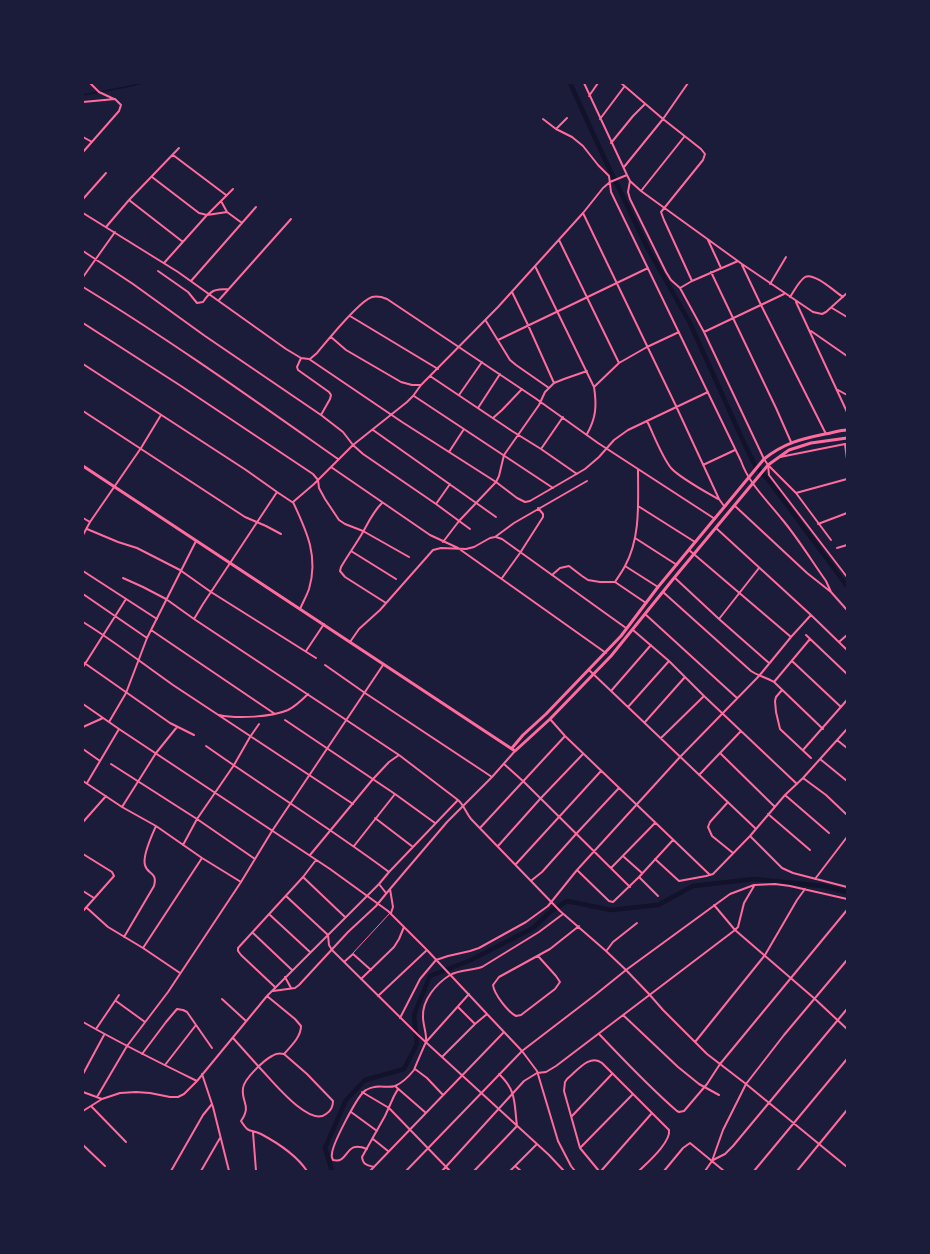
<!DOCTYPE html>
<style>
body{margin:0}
#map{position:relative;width:930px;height:1254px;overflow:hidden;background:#1b1b3a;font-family:Jost,sans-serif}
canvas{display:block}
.frame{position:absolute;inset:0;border:84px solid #1b1b3a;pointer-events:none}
</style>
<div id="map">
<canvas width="930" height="1254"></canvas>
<div class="frame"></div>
</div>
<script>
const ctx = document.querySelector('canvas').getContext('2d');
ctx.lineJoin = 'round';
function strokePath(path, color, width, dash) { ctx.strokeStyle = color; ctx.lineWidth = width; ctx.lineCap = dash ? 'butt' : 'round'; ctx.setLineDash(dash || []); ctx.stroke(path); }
strokePath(new Path2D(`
 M83 95 126 87 142 83`), '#12122b', 1.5);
strokePath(new Path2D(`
 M570 83 601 151 648 249 690 323 744 443 755 465 769 481 847 586
 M332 1171 325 1148 346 1100 365 1080 404 1069 417 1044 414 1015 430 976 471 960 533 928 551 911 567 901 611 910 658 905 693 886 754 879 823 886 847 892`), '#12122b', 4.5);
strokePath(new Path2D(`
 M353 953 390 913`), '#ff6b9d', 1);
strokePath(new Path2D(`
 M90 83 99 92 114 99
 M584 83 627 175 630 181 641 191 742 264 813 312 822 314 826 312 847 293
 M621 83 663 119 701 149 705 154 703 160 661 212 664 220 692 281
 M589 96 598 83
 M83 102 115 99 121 105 119 111 83 152
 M543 119 556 129 572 137 583 146 598 165 609 176 611 192 741 461C749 484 767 500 781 518 798 538 811 560 826 581L831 592
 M600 119 624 87
 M556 129 567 118
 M83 137 92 142
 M611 143 633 116 645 104
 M173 155 226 195
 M624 167 663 119 688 83
 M152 177 199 213 207 215 227 212 242 223
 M630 181 628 192 630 199 666 272 671 280 680 288 704 332 764 459 768 465 796 493 831 540
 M641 191 684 137
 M83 199 106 173
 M129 200 183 242
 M221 201 227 212
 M83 213 178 272 286 349 301 358 309 359 402 422 496 482 517 498 525 502 530 501 585 469 599 457 614 440 628 430 708 392
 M583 213 676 406 719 499 724 506
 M106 227 129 200 179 148
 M559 240 619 363
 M708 240 721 268
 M83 251 133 284 205 336 321 415 343 432 353 445 363 454 436 504 470 529
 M164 263 207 215 233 189
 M742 265 761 305 826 434
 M535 266 594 387C597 406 596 418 587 434
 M158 271 188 292 197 303 203 302C211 290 214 289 229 289
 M711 272 776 408 791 442
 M83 277 115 232
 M191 281 256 207
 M770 284 786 257
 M83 287C170 340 254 400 338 459
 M680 288 692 281 738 261
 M512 292 528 325 554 383
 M790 297C794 291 799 281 805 277 814 272 835 292 843 297
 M219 300 291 219
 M796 302 847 412
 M832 308 847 317
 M350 316 438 369
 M486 321 510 360 516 365 549 388
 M83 323 181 386 313 474 318 480 319 488 325 499 339 520 345 524 363 531 409 557
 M811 331 847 356
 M704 332 784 294
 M331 337 346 350 401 382 412 385H421
 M498 340 648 268
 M301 358 297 367 298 370 329 392 331 395 330 399 321 415
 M310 359 317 353C327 341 359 301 372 297 377 296 382 297 387 299L535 398 598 443 715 519
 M83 364 246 470 277 492 292 502
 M430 376 512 431 541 449 577 474
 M594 387 619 363 647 347 679 332
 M838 390 847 395
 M459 395 482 362
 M414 396 553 488
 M478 408 500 374
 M83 411 245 517 266 526 281 534
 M493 418 502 410 522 389
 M647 421C654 435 661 455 671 468 680 478 706 492 718 499
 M373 430 496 517
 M847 444H845L847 459
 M541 449 563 417
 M449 452 464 429
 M780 457 845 444
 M703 465 735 450
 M768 465 769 475 847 577
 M331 467 430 535 458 548 606 653
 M796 493 847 479
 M293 502 314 484 353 445 407 402 413 396 421 385 498 307 583 213 603 188 610 182 627 175
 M293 502C306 530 319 556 309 589 307 595 303 602 300 609
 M382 503C373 512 369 521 363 532 356 544 348 555 341 567L340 571 345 577 386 603
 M436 504 450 484
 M638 506 695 542
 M735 506 807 573 831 592 847 610
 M83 518 90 522
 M818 524 847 513
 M716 528 811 615 847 650
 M87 529 118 542 137 548 180 570 211 592 316 658
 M83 535 90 522 141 448 161 415
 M496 537 502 539 626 628
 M635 538 677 565
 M443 542 459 521 496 482 499 476 504 455 539 405 545 392 554 383 564 379 587 371
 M837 548 847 545
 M689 550 791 637
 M351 551 396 579
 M625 566 658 587
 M83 571 157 619
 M552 575 560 568 569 566 582 576 588 580 600 582H615L646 603
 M123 578 143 587 166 599 194 619 399 755 458 800C464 805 466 813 471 819L560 911 606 951 626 970 649 994 663 1010 707 1054 746 1084 847 1167
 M502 578 520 553 543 517V514L538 508
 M675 578 719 619 769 663
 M615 582C618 577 622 572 625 566 641 537 638 501 638 469
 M663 592 751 671C758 676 766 677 774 682L823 729
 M83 594 147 638
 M645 614 737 698
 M194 619 203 604 277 492
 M719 619 759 568
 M83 622C114 641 143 664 173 685 233 725 293 765 353 804
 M151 630 275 714
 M633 630 669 661 704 696 797 784
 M806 635 847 674
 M350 642 359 629 380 610 433 550 441 548 466 549 474 547 490 538 495 537 514 523 587 481
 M839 642 847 635
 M306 651 324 624
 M792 661 841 707
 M83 662 170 723 194 735
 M325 665 365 693 492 777
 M83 667 126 599
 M589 670 755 828
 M774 682 810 639
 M782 690 776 697 775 701 776 712 780 729 811 758
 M611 691 651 645
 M83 704 119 729 330 869 388 911 427 950 487 1014 522 1051 537 1071 558 1141 571 1166 575 1171
 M628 707 669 661
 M219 715C237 719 272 717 288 710 296 706 302 700 308 694
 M550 719 565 736 710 875
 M285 720 395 794 435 823
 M109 722 126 693 147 638 196 541
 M645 722 685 677
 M83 727 103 718
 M661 738 704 696
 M837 740 847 748
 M206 746C267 789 330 828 389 872
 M83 749 100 761
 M803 750 847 700
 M720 753 775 807
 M820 759 847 781
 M111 764 197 819 255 859
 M504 764 524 782 630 887
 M699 775 741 731
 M803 778 826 795 846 814
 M83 781 122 807 156 826 202 858 241 882
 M87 783 119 729
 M785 795 829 833
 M728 802 710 822 708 827 712 836 733 853
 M122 807 156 753 177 727
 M768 814 810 850
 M375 818 413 847
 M83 822 106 796
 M480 828 565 736
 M750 836 782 868 793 873 847 887
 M183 845 197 819 234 765 250 737 259 724
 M354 846 395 794
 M498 846 540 799 583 754
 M83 854 112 872 114 876 83 911
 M310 855 373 779 389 762 399 755
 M624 857 642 873
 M655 859 679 881 706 876 713 874 750 836 785 795 803 778 847 729
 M516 864 601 771
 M611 868 655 823
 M577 870 609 901 613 902 639 877 673 840
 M303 877 345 917
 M639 877 658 896
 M815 879 847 837
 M532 880 542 872 576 834 619 788
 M379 884 386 893
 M83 891 94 898
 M286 896 301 910 328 935 329 945 332 950 418 1035 549 1155 564 1171
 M714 905 735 930 815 999 847 1029
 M87 908 108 927 143 948 180 973
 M391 913 393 907 390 889 447 822 492 777 515 751
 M270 915 310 952
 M253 933 292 970
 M124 937 154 886C158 871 147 875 145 865 142 856 152 835 156 826
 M143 948 202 858
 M607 950 613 942 637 923
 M538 956 556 976 560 982 555 989 521 1015 516 1016C508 1012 494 994 493 985L499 977 550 949 579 926
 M344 962 353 954 371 970
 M285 977 291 988
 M361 979 394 947 399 939 404 927
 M275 987 241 955 238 951V948L303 877 316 860
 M273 991 295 988 299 985 348 932 376 906 390 889
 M267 996 295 1019 301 1026C301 1037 291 1046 284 1054
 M378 996 427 950
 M222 999 246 1021
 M116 1001 145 1022
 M458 1007 475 1024
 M623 1015 678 1067 699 1084 719 1095
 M400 1018 420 979 436 960 448 956 470 951 479 948 526 922 548 906 577 870 680 757 759 676 791 637 811 615
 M83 1022C120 1043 158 1062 197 1081
 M96 1029 119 995
 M599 1034C624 1060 649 1087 677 1111L679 1112 684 1111 707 1084 720 1064 847 910
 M233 1038 259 1067C270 1078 309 1128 326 1114 331 1111 333 1107 333 1101L307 1074 284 1054C280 1053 276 1053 272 1056 264 1060 244 1079 243 1088 241 1103 252 1105 241 1121 250 1135 249 1128 261 1134 276 1142 297 1156 307 1171
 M426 1042 469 994
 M695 1042 765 955 797 900 805 889
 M142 1054 166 1022 177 1009 183 1010 187 1012 212 1048
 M442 1057 475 1024 487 1014
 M165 1065 196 1025
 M415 1069 427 1078 443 1095
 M83 1074 104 1035
 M202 1074 213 1107 229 1171
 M395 1086 426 1113
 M83 1092 102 1099
 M362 1092 389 1108 450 1171
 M97 1097 127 1046 168 992 241 882 272 831 383 665
 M91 1106 126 1142
 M83 1111 102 1099 120 1093 136 1092 150 1093 170 1097H178L184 1094 197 1081 267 996 379 884 389 872 458 800
 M351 1112 377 1131
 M572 1116 612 1074
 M253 1132 256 1171
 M373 1139 388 1151
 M83 1145 105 1166
 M580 1148 633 1094
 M367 1149C344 1139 350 1164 333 1160 332 1157 331 1157 332 1154 332 1145 358 1094 366 1090 378 1083 386 1089 395 1086 402 1083 410 1075 414 1070 415 1067 425 1044 426 1042 427 1034 423 1025 423 1017 422 1000 436 984 450 975 460 969 471 971 482 967L539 932 563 914
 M713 1160 725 1154 733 1146 847 1009
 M515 1166 521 1171
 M374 1167C367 1165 363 1165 362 1157L385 1116 394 1096 398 1089
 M171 1171 203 1115 212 1104
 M201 1171 220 1138
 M370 1171 504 1032
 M406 1171 522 1051 595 995 626 970 730 894 754 885 775 884 790 886 847 899
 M442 1171 524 1081 537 1073 546 1072 556 1066 735 930 738 927 744 903 754 886
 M474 1171 517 1126C514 1103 517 1091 499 1074
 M510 1171 537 1144
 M599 1171 580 1148 564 1091 565 1082 567 1079C576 1072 590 1053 602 1063L669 1130C671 1142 648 1162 639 1171
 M601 1171 652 1113
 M664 1171 683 1148 690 1143 724 1171
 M705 1171 712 1161 723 1130 746 1084 784 1035 847 960
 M754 1171 847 1059
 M797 1171 847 1110`), '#ff6b9d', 2);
strokePath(new Path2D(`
 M83 466 515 751 550 719 611 656 674 578 768 465 789 450 811 443 847 438
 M512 748 523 735 546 714 621 636 658 587 764 459C784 443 801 439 825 434 832 433 840 430 847 430`), '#ff6b9d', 3);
</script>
